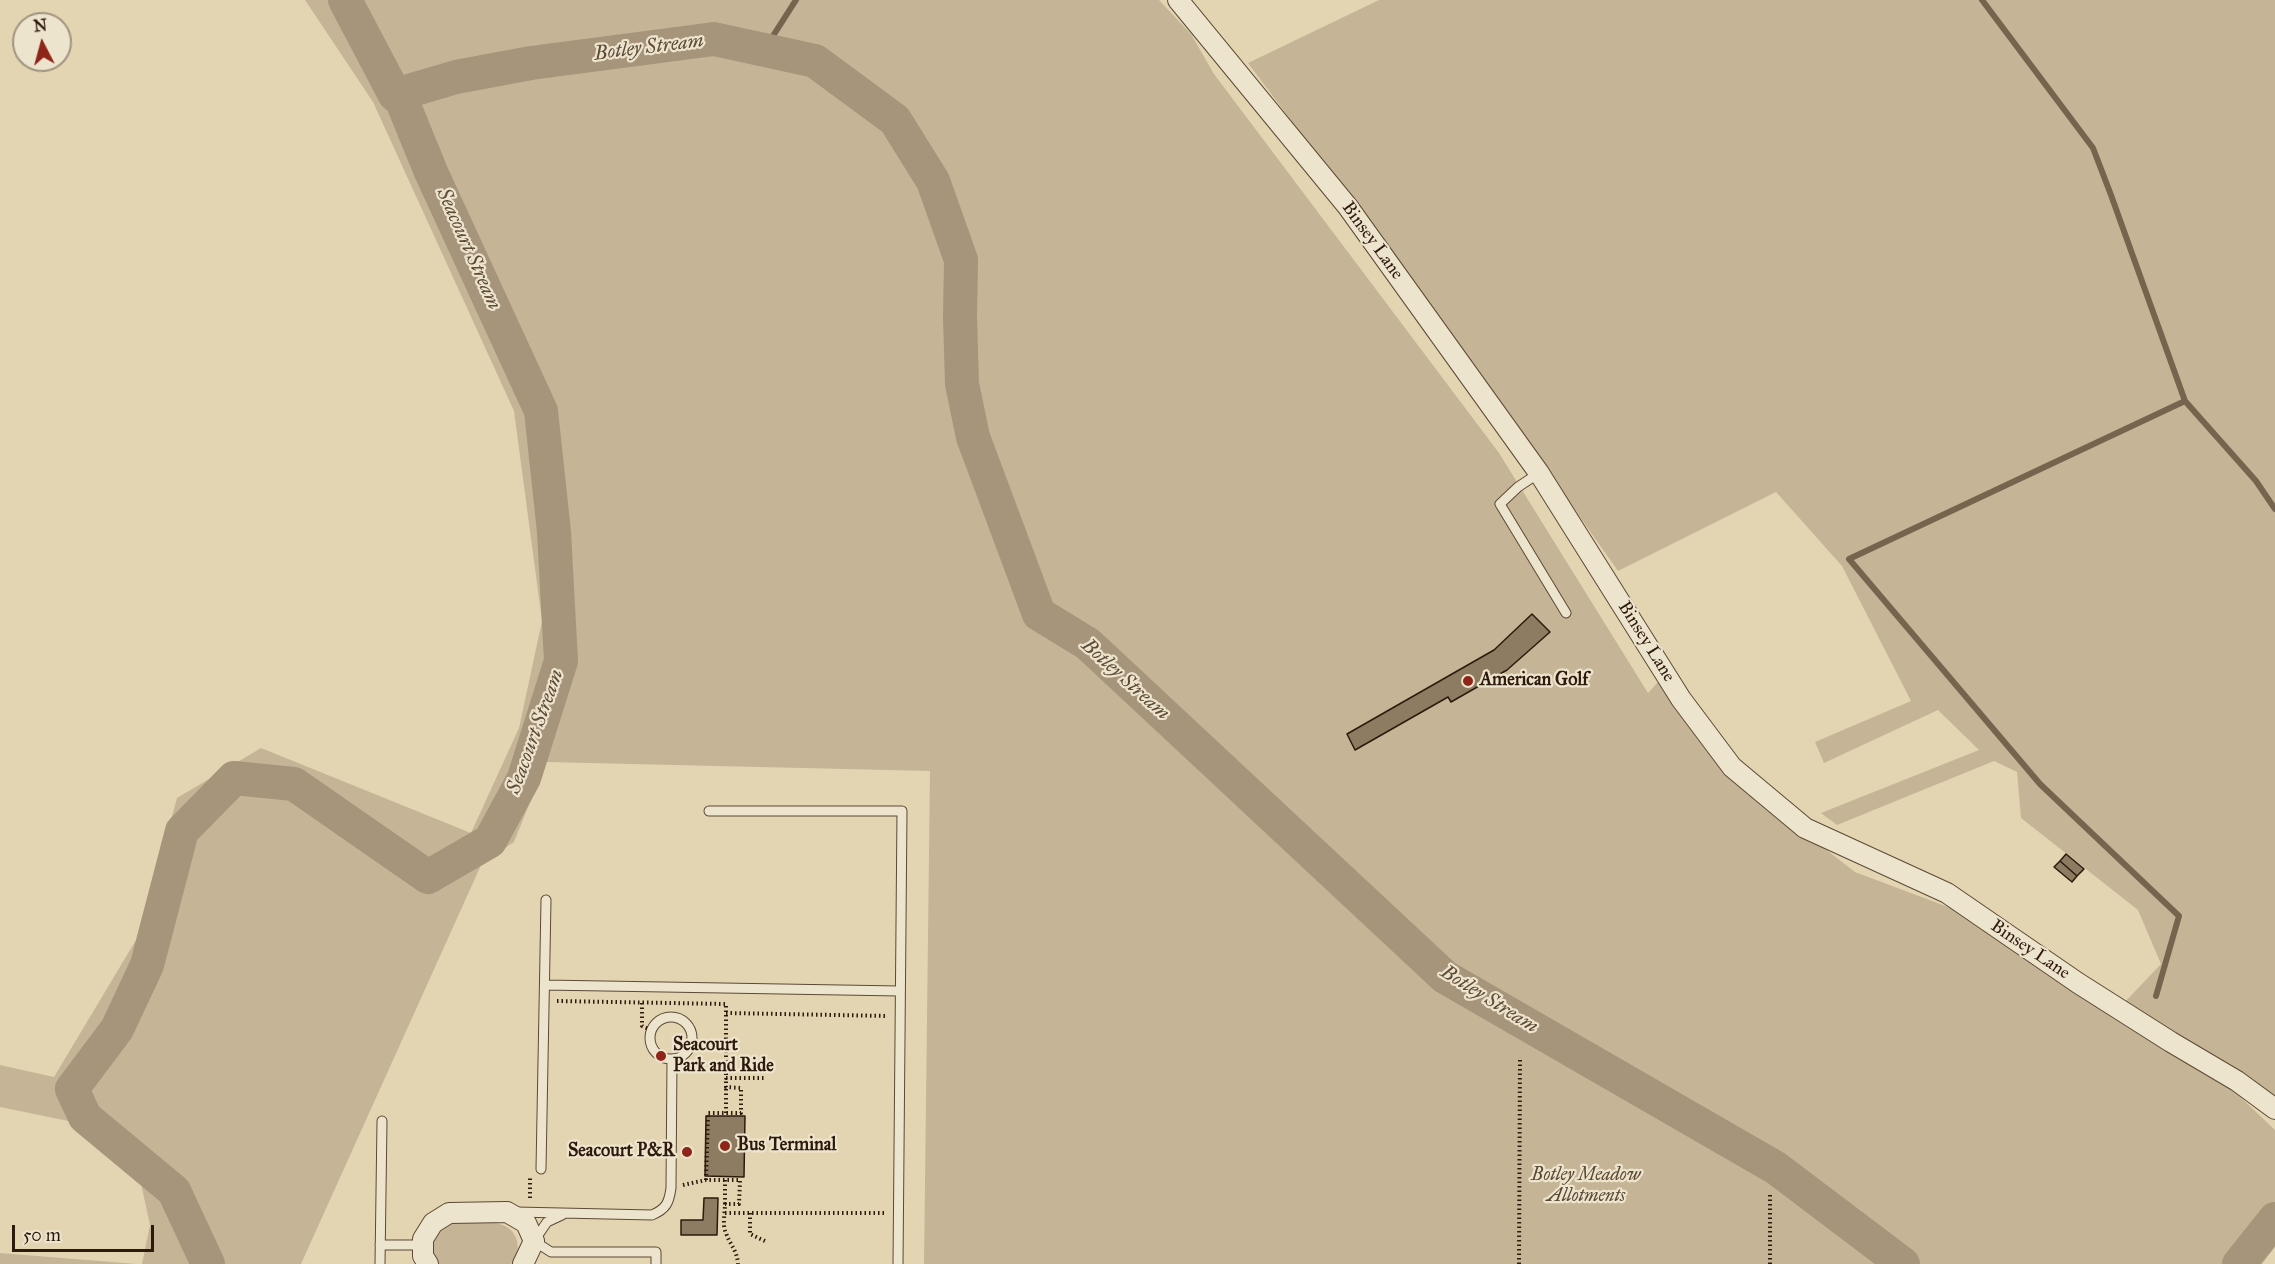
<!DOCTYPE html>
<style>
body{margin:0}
#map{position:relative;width:2275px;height:1264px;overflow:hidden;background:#e4d5b2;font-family:"IM FELL Great Primer",serif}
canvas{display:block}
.north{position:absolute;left:12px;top:12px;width:60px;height:60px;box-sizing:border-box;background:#ede4cd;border:2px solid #a19380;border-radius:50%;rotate:354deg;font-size:16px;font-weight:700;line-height:24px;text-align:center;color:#2e1a0c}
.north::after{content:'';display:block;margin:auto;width:21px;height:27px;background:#8f2418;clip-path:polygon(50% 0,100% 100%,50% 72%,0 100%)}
.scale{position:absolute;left:12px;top:1225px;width:142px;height:27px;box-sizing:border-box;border:3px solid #2e1a0c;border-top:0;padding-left:8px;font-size:18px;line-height:21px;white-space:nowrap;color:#2e1a0c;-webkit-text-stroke:4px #ede4cd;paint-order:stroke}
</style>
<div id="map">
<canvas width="2275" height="1264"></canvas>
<div class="north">N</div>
<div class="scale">50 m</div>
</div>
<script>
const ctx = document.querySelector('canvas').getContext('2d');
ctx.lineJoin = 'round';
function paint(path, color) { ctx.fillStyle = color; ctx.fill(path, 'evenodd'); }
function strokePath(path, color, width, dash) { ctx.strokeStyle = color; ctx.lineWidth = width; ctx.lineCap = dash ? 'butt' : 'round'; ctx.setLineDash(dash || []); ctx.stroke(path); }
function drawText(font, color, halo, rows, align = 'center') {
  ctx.font = font + ' "IM FELL Great Primer",serif'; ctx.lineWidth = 4.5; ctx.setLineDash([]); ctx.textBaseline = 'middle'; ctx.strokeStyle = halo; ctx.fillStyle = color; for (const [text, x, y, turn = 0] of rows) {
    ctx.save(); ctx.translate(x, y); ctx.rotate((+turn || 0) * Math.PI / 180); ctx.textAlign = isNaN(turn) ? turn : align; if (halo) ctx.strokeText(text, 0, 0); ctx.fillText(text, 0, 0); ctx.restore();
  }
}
paint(new Path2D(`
 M305 0H1159L1191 34 1214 74 1499 453 1648 693 1658 682 1737 781 1855 872 1964 913 2128 1024 2236 1093 2275 1130V1247L2262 1264H924L930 771 546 762 514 842 482 863 301 1264H142L150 1225 139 1174 78 1123 0 1107V1065L54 1077 139 935 177 798 261 748 471 833 519 728 542 621 514 411 373 102Z
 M1379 0H2275V1099L2123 1004 2161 964 2138 910 2021 818 2017 772 1994 761 1837 825 1821 813 1979 750 1938 710 1824 763 1815 742 1911 701 1842 566 1776 492 1618 571 1452 336 1248 63Z
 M456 1222C475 1223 511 1216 517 1241 519 1250 517 1257 511 1264H438C423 1247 435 1225 456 1222Z
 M0 1253 137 1264H0Z`), '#c5b596');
strokePath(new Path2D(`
 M1982 0 2093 148 2111 195 2185 401 2256 481 2275 509
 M764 50 796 0
 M2156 996 2179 916 2040 784 1849 559 2185 401`), '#76644e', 6);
strokePath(new Path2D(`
 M395 95 456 77 531 63 714 39 815 61 895 120 933 181 961 260 960 317 962 384 973 437 1039 614 1088 644 1445 977 1776 1168 1903 1264
 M208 1264 174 1191 85 1117 72 1089 117 1029 147 965 182 831 234 778 294 784 428 877 490 841 524 778 561 661 554 532 541 411 431 172 400 96 395 95 345 0
 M2239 1264 2275 1219`), '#a6957a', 34);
const building = new Path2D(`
 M1532 614 1550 632 1507 670 1451 702 1448 697 1355 750 1347 734 1494 650Z
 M2066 854 2084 869 2077 876 2060 861Z
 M2060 861 2077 876 2072 882 2054 867Z
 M706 1116H745L744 1177 705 1176Z
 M704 1198H718L717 1235H681V1220H703Z`);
paint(building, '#8d7b62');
strokePath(building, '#2e1a0c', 1.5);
const lane = new Path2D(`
 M1539 473 1518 487 1500 504 1566 613
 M709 811H902L898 1264
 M545 985 900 991
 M650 1038a21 21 0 1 1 42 0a21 21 0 1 1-42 0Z
 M541 1169 546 900
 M516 1212 652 1215C666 1209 669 1203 671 1188L672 1059
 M562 1215 547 1222 534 1241 551 1252H656V1264
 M380 1245H423
 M380 1264 382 1121`);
const street = new Path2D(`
 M1178 0 1348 207 1539 473 1681 699 1732 767 1805 828 1947 893 2078 983 2171 1042 2237 1081 2275 1109
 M428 1264 423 1256V1239L433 1223 449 1213 507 1212 526 1223 534 1241 523 1264`);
strokePath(lane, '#5c4936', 11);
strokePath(street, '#5c4936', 22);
strokePath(new Path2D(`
 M557 1001 726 1004V1078H764
 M642 1003V1026L651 1030
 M726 1013 888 1016
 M726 1113V1087
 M706 1180 708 1113H741V1088L726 1087V1078
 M683 1185 706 1180H740L739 1204H725C725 1213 722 1225 726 1233 730 1245 737 1250 738 1264
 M530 1198V1177
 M725 1204V1180
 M725 1213H886
 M750 1213V1234L767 1242
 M1519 1264 1520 1057
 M1770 1264V1192`), '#2e1a0c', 4, [1.5, 3]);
strokePath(lane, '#ede4cd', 9);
strokePath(street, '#ede4cd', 20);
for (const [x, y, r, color] of [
 [1468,681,6,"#8f2418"],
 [661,1056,6,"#8f2418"],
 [725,1146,6,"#8f2418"],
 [687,1152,6,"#8f2418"]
]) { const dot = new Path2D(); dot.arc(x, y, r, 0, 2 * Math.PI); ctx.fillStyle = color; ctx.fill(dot); strokePath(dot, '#ede4cd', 2); }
drawText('18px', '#2e1a0c', '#ede4cd', [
 ["Binsey Lane",1372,241,54],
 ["Binsey Lane",1646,642,58],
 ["Binsey Lane",2030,950,34]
]);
drawText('bold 18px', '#2e1a0c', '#ede4cd', [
 ["American Golf",1480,681],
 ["Seacourt",673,1046],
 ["Park and Ride",673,1067],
 ["Bus Terminal",737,1146],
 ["Seacourt P&R",675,1152,"right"]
], 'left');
drawText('italic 18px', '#5b4835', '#ede4cd', [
 ["Botley Meadow",1586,1176],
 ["Allotments",1586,1197]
]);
drawText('italic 20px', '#5e4b38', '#ede4cd', [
 ["Botley Stream",649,48,-7],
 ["Seacourt Stream",468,249,66],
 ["Botley Stream",1125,680,42],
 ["Seacourt Stream",536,732,-70],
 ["Botley Stream",1489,1000,32]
]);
</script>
